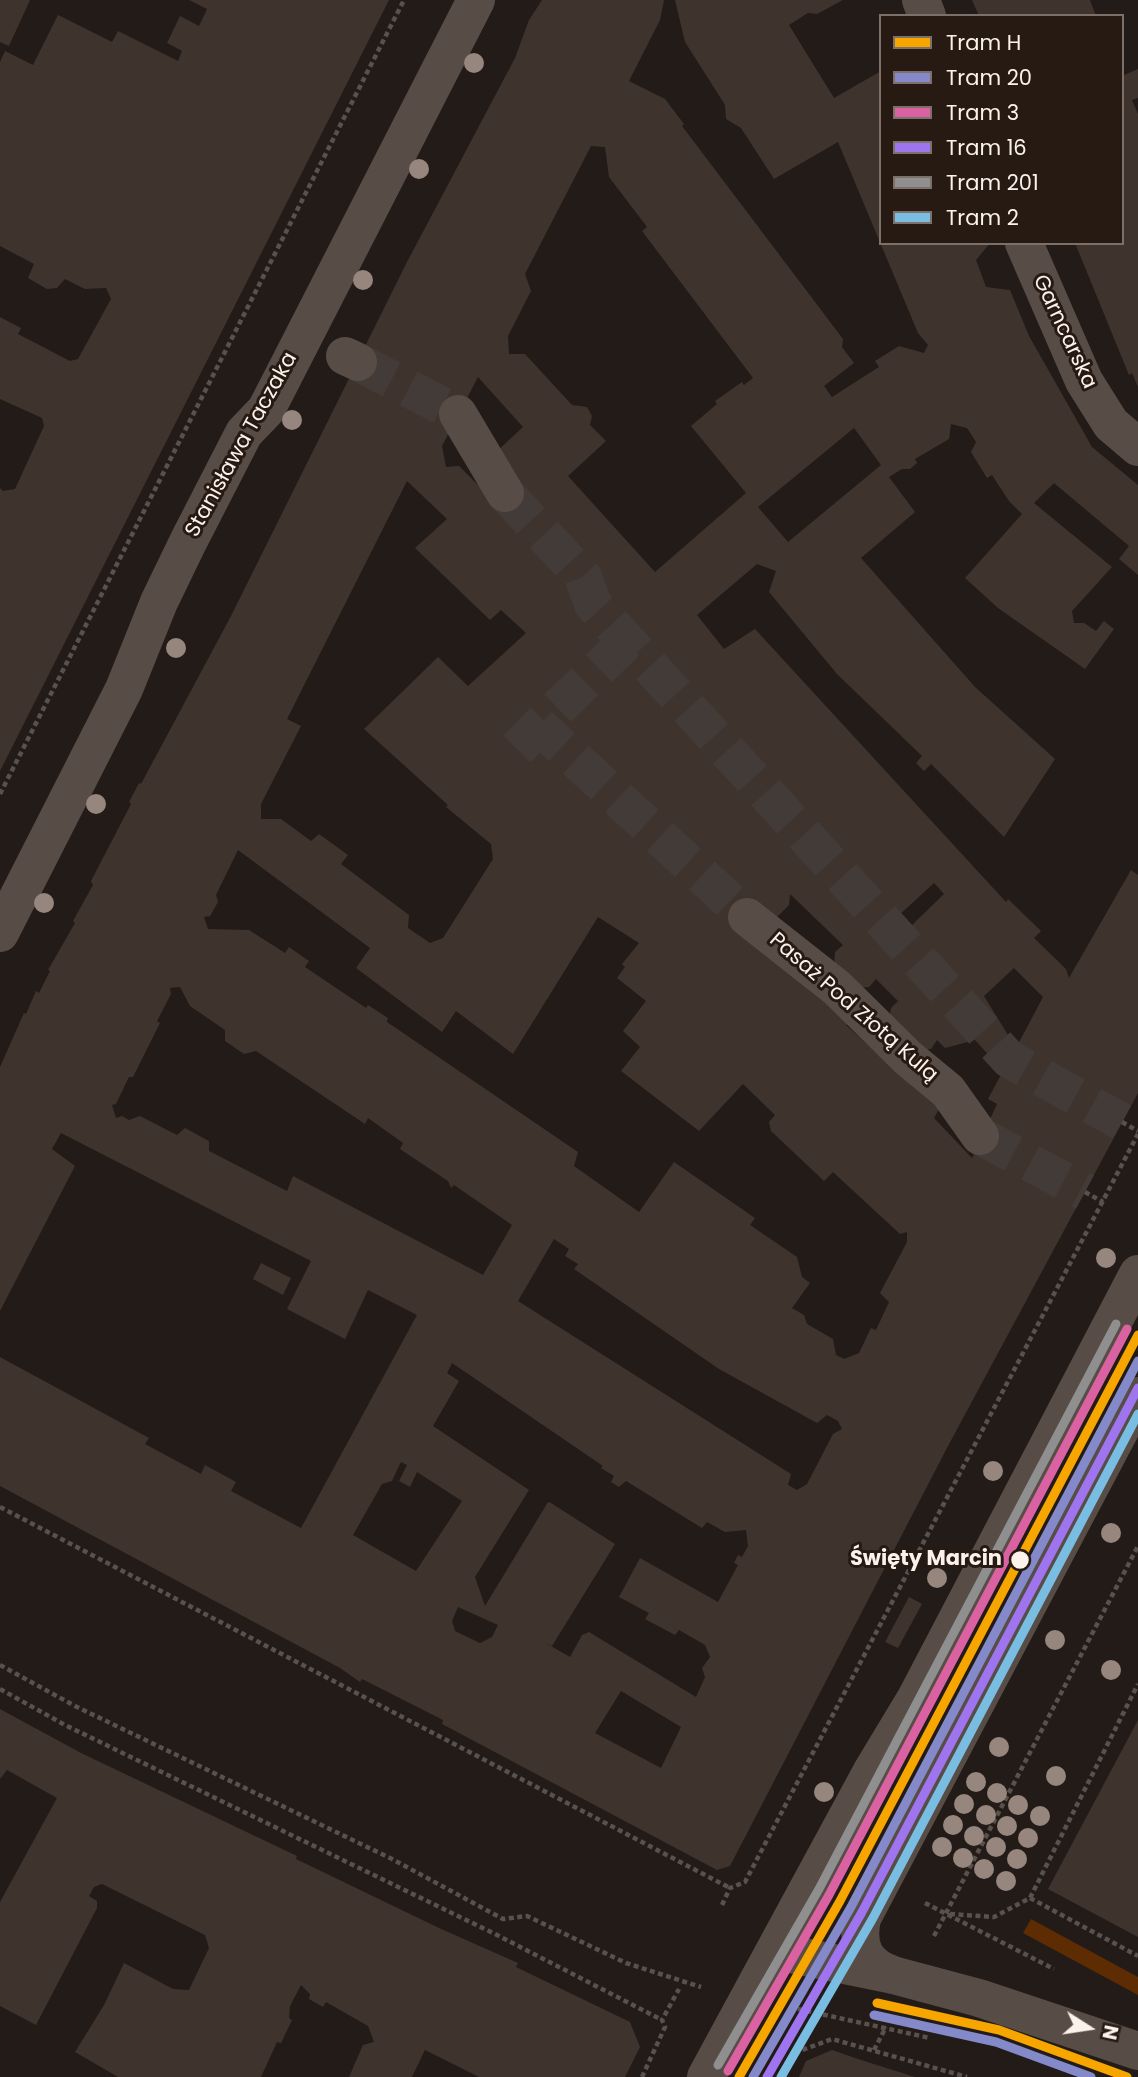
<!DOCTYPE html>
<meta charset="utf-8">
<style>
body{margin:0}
#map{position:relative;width:1138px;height:2077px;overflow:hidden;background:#221b17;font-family:Poppins,sans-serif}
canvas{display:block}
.legend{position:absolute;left:879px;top:14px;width:245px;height:231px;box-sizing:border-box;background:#271a12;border:2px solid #7c7069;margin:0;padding:9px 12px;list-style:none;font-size:21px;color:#fcf2ec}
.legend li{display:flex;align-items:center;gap:14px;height:35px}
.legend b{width:35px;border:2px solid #7c7069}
.north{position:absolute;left:1054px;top:1993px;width:70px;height:70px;-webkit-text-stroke:5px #271a12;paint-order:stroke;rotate:102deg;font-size:19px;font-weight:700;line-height:28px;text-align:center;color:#fcf2ec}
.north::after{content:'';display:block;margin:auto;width:24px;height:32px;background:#fcf2ec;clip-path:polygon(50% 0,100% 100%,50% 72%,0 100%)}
</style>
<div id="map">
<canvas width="1138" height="2077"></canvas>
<ul class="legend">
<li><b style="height:9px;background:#f7a600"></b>Tram H</li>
<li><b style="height:9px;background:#8489c9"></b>Tram 20</li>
<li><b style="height:9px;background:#da61a2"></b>Tram 3</li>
<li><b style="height:9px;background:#9f74ef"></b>Tram 16</li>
<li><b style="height:9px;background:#8f8f8f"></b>Tram 201</li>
<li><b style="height:9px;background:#79bee2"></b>Tram 2</li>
</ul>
<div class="north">N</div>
</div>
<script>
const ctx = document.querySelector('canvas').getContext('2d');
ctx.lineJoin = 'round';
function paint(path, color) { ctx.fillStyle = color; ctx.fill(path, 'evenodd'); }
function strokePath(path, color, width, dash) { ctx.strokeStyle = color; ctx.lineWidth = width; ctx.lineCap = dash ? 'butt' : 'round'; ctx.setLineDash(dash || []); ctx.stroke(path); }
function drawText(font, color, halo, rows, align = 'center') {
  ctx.font = font + ' Poppins,sans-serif'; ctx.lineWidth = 6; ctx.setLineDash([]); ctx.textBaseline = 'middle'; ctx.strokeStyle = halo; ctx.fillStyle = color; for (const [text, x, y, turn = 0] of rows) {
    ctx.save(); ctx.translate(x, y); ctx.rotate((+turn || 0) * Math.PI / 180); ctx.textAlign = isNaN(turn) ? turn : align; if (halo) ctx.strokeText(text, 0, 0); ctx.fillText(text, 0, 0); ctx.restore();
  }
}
paint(new Path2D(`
 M1031 1919 1138 1977V1995L1023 1933Z`), '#5d2c03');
paint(new Path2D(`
 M0 0H30L9 46 0 42Z
 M189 0H389L0 771V488L3 491 15 489 44 426 42 418 0 399V317L21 328 18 334 70 361 78 359 111 299 106 288 85 289 65 279 57 288 47 289 28 278 34 264 0 246V62L5 51 33 65 58 15 112 42 118 31 178 61 182 51 167 43 180 16 199 26 207 9Z
 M542 0H664L660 20 629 81 665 99 684 124 682 126 843 339 842 347 854 363 824 386 832 397 879 367 875 361 899 346 924 353 928 345 918 333 838 142 774 179 741 128 726 119 725 105 685 42 675 0H843L817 14 808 13 789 25 834 98 881 71V243H990L976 260 986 287 1010 290 1029 336 1092 447 1138 485V575L1119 559 1129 546 1054 483 1034 503 1112 567 1072 611 1074 623H1084L1096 631 1104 621 1114 629 1085 669 998 608 965 578 1022 514 1009 501 992 475 987 478 971 452 976 442 967 428 951 424 949 439 915 459 917 463 910 469H902L889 477 915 512 861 558 975 687 1055 759 1004 837 931 764 924 771 916 763 922 756 837 674 769 592 776 571 757 564 697 615 724 649 755 629 1006 902 1008 899 1041 931 1034 938 1066 969 1069 978 1131 870 1138 875V1093L948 1446 730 1866 717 1870 442 1724 443 1720 362 1679 360 1682 340 1668 0 1486V1357L149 1438 145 1444 201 1474 205 1465 236 1482 231 1491 301 1528 417 1315 368 1290 345 1339 287 1309 311 1261 61 1133 52 1149 75 1166 0 1311V1067L24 1013 26 1014 36 991 39 993 50 971 48 970 75 923 73 921 93 885 91 881 131 804 129 802 139 783 141 784 231 616 407 262 515 58 529 20ZM591 146 605 147 609 177 647 227 642 231 753 378 744 385 742 382 715 401 717 404 691 426 746 493 655 572 568 476 606 441 590 425 592 416 587 407 572 405 525 354H509L508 336 531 291 525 274ZM478 377 523 427 494 454 495 502 459 466 446 467 442 446ZM854 428 881 465 788 542 758 507ZM407 481 447 519 415 548 490 620 501 610 526 633 468 686 438 657 364 729 448 805 446 807 491 844 493 859 443 938 430 943 408 928 409 915 341 864 348 855 319 834 311 841 281 819H261V804L301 726 287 719ZM238 850 370 948 356 968 442 1032 456 1011 513 1054 598 917 639 943 622 964 625 967 617 978 646 1001 623 1031 640 1047 621 1071 699 1131 743 1084 775 1115 769 1122 771 1131 824 1181 833 1172 900 1234 907 1232V1242L880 1293 889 1302 876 1330 871 1328 859 1353 844 1359 836 1355 833 1339 807 1324 804 1315 792 1308 810 1283 802 1277 797 1257 750 1225 755 1218 674 1162 639 1212 574 1166 578 1152 387 1022 388 1018 368 1005 366 1008 305 967 309 961 289 947 285 953 249 930 208 929 204 917 210 916 218 902 216 895ZM934 883 944 894 908 929 897 917ZM790 894 843 945 835 952 834 969 852 988 869 987 876 979 898 1001 891 1008 888 1026 912 1051 931 1049 937 1040 945 1048 975 1040 1003 1071 988 1099 997 1104 972 1158 934 1118 942 1104 915 1088 846 1025 854 1017 777 917 789 905ZM1014 968 1043 997 1016 1048 984 996ZM180 987 190 1006 225 1030V1041L244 1054 256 1051 365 1124 368 1118 403 1143 400 1149 448 1181 451 1188 454 1185 512 1225 483 1275 293 1176 287 1191 209 1151V1141L185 1128 177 1135 140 1116 129 1120 122 1116 116 1118 112 1105 116 1104 129 1077H133L160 1023 157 1021 171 994 170 988ZM554 1239 569 1249 565 1256 578 1264 574 1269 719 1369 817 1423 827 1415 838 1421 842 1429 833 1434 807 1484 797 1490 788 1485 791 1474 518 1301ZM452 1363 603 1466 601 1468 614 1476 611 1482 619 1487 626 1481 702 1528 707 1522 725 1532 746 1530 748 1546 742 1557 738 1555 734 1563 738 1565 718 1602 640 1558 619 1597 649 1613 645 1619 675 1635 679 1630 705 1645 710 1657 702 1668 705 1677 696 1697 589 1632 582 1635 570 1657 544 1642 552 1646 615 1544 551 1503 548 1502 485 1606 475 1577 529 1490 433 1426 459 1381 447 1373ZM401 1462 407 1465 399 1481 410 1487 417 1472 462 1501 416 1571 353 1535 382 1484 392 1481ZM458 1607 498 1625 492 1637 480 1643 455 1631 452 1621ZM621 1691 681 1727 661 1768 595 1733Z
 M972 0H1090L1096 16H979Z
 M1138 69V98L1132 100 1138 114V387L1132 373 1129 375 1075 243H1122V76Z
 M261 1263 291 1278 283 1295 253 1279Z
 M909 1597 922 1604 898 1648 885 1642Z
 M0 1709 81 1753 297 1856 296 1859 439 1928 518 1963 516 1967 630 2022 640 2047 625 2077H479L425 2050 412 2077H349L363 2045 374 2042 368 2026 326 2002 323 2007 309 1999 310 1994 301 1985 290 2006 289 2018 292 2020 281 2043 277 2042 261 2077H118L75 2052 104 2005 124 1963 173 1989 189 1990 209 1948 205 1935 102 1884 94 1887 89 1896 97 1901V1908L36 2025 0 2006V1902L57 1798 7 1770 0 1779Z
 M1138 1720V1937L1048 1889Z
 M832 2050 858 2059 915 2077H799L806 2061Z`), '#3f342d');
strokePath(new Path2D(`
 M358 362 458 414
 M505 493 583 577 593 604 1009 1059 1122 1122
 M626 642 539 726 747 917
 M517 749 539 726
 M980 1136 1085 1192`), '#433b37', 38, [38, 19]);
strokePath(new Path2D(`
 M0 794 404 0
 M1122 1122 1138 1131
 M1085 1192 1103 1202
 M0 1507 730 1888
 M0 1665 75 1706 392 1859 503 1919 527 1916 626 1963 701 1987
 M0 1689 65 1725 495 1934 662 2020
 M1030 1898 1138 1956
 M925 1903 1054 1969
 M722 1905 730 1888 745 1882 1138 1134
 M950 1914 994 1917 1030 1898 1138 1684
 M934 1936 1138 1546
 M798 2009 930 2038
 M874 2050 886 2027
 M642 2077 665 2027 662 2020 679 1989
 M784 2077 797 2052 832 2039 967 2077`), '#59514b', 4.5, [5, 3.5]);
strokePath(new Path2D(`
 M921 0 927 16
 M1024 243 1084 381 1111 424 1138 447
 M345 356 358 362
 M458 414 505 493
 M747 917 837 988 908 1058 948 1091 980 1136
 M0 933 124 689 159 602 188 542 244 433 266 410 476 0
 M775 1951 893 1975 979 1998 1138 2051
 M893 1975C865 1965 856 1948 862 1918L1138 1396
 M706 2077 872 1771 916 1698 1138 1274`), '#584d46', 38);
strokePath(new Path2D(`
 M877 2003 999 2030 1127 2077
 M739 2077 840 1901 1138 1335`), '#f7a600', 9);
strokePath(new Path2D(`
 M874 2015 996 2042 1091 2077
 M753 2077 851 1907 1138 1361`), '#8489c9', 9);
strokePath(new Path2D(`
 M728 2071 829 1895 1127 1329`), '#da61a2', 9);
strokePath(new Path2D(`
 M767 2077 862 1912 1138 1388`), '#9f74ef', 9);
strokePath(new Path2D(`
 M718 2065 819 1889 1116 1324`), '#8f8f8f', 9);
strokePath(new Path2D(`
 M781 2077 873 1918 1138 1414`), '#79bee2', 9);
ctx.fillStyle = '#96867d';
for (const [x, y] of [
 [474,63],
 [419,169],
 [363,280],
 [292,420],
 [176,648],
 [96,804],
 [44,903],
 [1106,1258],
 [993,1471],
 [1111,1533],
 [937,1578],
 [1055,1640],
 [1111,1670],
 [999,1747],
 [1056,1776],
 [976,1782],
 [824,1792],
 [997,1793],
 [964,1804],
 [1018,1805],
 [986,1815],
 [1040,1816],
 [953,1825],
 [1007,1826],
 [974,1836],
 [1028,1838],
 [942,1847],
 [996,1847],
 [963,1858],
 [1017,1859],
 [984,1869],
 [1006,1881]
]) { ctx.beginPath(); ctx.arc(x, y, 10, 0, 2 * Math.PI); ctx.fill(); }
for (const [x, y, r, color] of [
 [1020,1560,10,"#fcf2ec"]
]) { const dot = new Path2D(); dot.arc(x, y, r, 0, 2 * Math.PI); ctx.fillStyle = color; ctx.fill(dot); strokePath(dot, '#271a12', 2.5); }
drawText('21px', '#fcf2ec', '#271a12', [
 ["Garncarska",1064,332,65],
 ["Stanisława Taczaka",242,445,-61],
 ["Pasaż Pod Złotą Kulą",853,1008,41]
]);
drawText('bold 21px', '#fcf2ec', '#271a12', [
 ["Święty Marcin",1002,1560]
], 'right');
</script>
